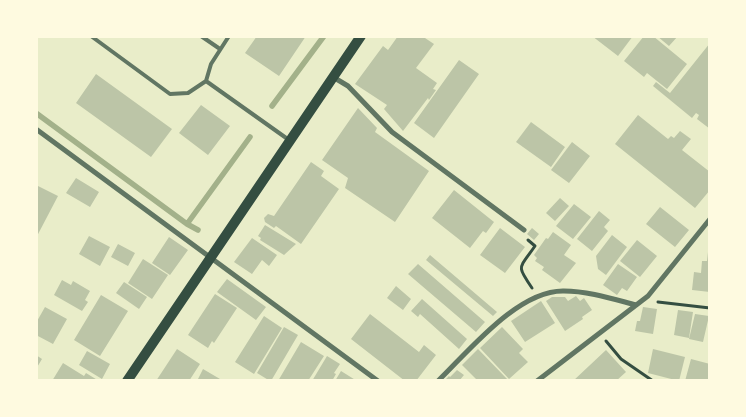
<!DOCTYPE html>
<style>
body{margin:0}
#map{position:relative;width:746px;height:417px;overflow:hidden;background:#e9edc9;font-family:"Roboto Condensed",sans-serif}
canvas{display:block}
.frame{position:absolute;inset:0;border:38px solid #fefae0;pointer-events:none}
</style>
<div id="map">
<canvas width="746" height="417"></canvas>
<div class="frame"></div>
</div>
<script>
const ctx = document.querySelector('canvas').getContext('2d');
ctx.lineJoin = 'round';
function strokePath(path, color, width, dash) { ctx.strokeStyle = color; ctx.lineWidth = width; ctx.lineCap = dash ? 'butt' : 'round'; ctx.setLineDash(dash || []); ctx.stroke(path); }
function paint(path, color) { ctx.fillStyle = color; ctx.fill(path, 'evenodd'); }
strokePath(new Path2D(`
 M272 106 324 36
 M36 113 187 224
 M198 230 187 224 250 137`), '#a3b18a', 5.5);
paint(new Path2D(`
 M257 36H306L279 76 245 53Z
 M398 36H422L434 44 416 68 437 83 433 89 436 90 429 100 428 98 403 131 384 109 387 105 355 84 383 46 388 50Z
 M592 36H633L618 56Z
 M644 36H653L687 64 667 89 647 73 644 77 624 61Z
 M657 36H678L669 46Z
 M710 43V129L697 119 699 115 696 113 692 118 653 86 656 82 670 93Z
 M459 60 479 74 434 138 414 123Z
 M96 74 172 129 151 157 76 103Z
 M201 105 230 126 208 155 179 133Z
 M358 108 377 128 375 132 429 171 395 222 345 188 348 178 322 160Z
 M638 115 668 139 671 136 674 138 680 131 691 139 682 150 710 172V190L695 208 615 144Z
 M531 122 565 147 551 167 516 142Z
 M572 142 590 156 569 183 551 170Z
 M311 162 324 171 321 176 339 189 301 244 276 226 274 228 265 222 264 218 268 214 274 216Z
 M76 178 99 192 90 207 66 193Z
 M36 185 58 196 36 238Z
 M454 190 494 222 486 233 483 231 470 248 432 218Z
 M560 198 569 206 555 221 546 213Z
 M574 204 591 217 573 239 556 226Z
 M660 207 689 230 675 247 646 224Z
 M599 211 610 220 604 227 608 231 592 251 577 239Z
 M265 225 296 244 284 255 260 240 261 238 258 236Z
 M500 228 525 247 505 273 480 255Z
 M532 228 539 234 534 240 527 234Z
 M553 232 571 245 564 255 576 263 560 283 542 270 544 267 535 261 537 258 534 255 546 238 548 239Z
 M612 235 627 247 606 275 598 269 596 256Z
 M89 236 110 247 100 266 79 254Z
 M169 237 188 250 170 275 152 263Z
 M252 238 277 255 269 266 262 260 252 274 234 262Z
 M637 240 657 256 640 277 620 261Z
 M118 244 135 253 128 266 111 257Z
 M708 252H710V292L692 290 694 272 701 273 702 261H707Z
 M430 255 497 312 493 316 426 260Z
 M143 259 168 275 152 299 128 283Z
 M418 264 485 322 476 332 408 274Z
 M618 264 637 277 627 291 622 288 617 295 603 285Z
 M227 279 266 307 256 320 217 292Z
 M62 280 71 285 73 281 90 291 85 300 88 302 82 311 54 295Z
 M124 282 147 297 139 309 116 293Z
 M396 286 411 299 403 310 387 298Z
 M215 294 237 308 214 343 212 341 208 348 188 335Z
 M101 295 128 311 100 356 74 340Z
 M576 296 580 301 584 298 592 310 582 317 583 319 565 331 546 301 552 297H565L568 301Z
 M422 299 467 339 459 349 420 314 418 317 411 311Z
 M541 301 555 323 525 342 511 321Z
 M45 307 67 319 53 344 36 335V323Z
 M643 307 657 309 653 334 635 331 637 321H640Z
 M678 310 693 312 689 338 674 335Z
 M370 314 419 352 424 345 436 355 416 381H405L351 339Z
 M695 314 709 316 703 342 689 339Z
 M264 316 282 328 254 374 235 362Z
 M284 327 298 335 271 381H270L257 373Z
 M502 327 523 349 519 353 528 362 509 379 480 348Z
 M301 342 324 356 308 381H278Z
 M177 349 200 364 189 381H156Z
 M478 349 509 381H478L462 365Z
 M653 349 685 357 679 381 648 373Z
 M606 350 626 372 616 381H573Z
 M87 351 110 364 102 379 79 365Z
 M36 355 42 359 36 369Z
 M327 356 340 364 334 373 336 374 332 381H312Z
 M691 359 710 364V381H685Z
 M63 363 84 376 86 373 99 381H52Z
 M203 369 220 379 219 381H197Z
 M457 370 464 375 459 381H444L449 376 450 377Z
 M341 371 357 381H335Z`), '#bcc5a7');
strokePath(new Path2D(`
 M528 240 535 246C519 269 516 265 532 288
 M658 302 710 308
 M606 341 621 359 653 381`), '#344e41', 3);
strokePath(new Path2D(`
 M91 36 170 94 188 93 206 81 211 64 229 36
 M201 36 220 49
 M206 81 289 140`), '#617663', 4);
strokePath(new Path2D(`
 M333 77 348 86 392 132 524 230
 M36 129 378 381
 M438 381C469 351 518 290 564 291 588 291 613 299 636 305
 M537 381 648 296 710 219`), '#617663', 5);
strokePath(new Path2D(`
 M127 381 361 36`), '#344e41', 10);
</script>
